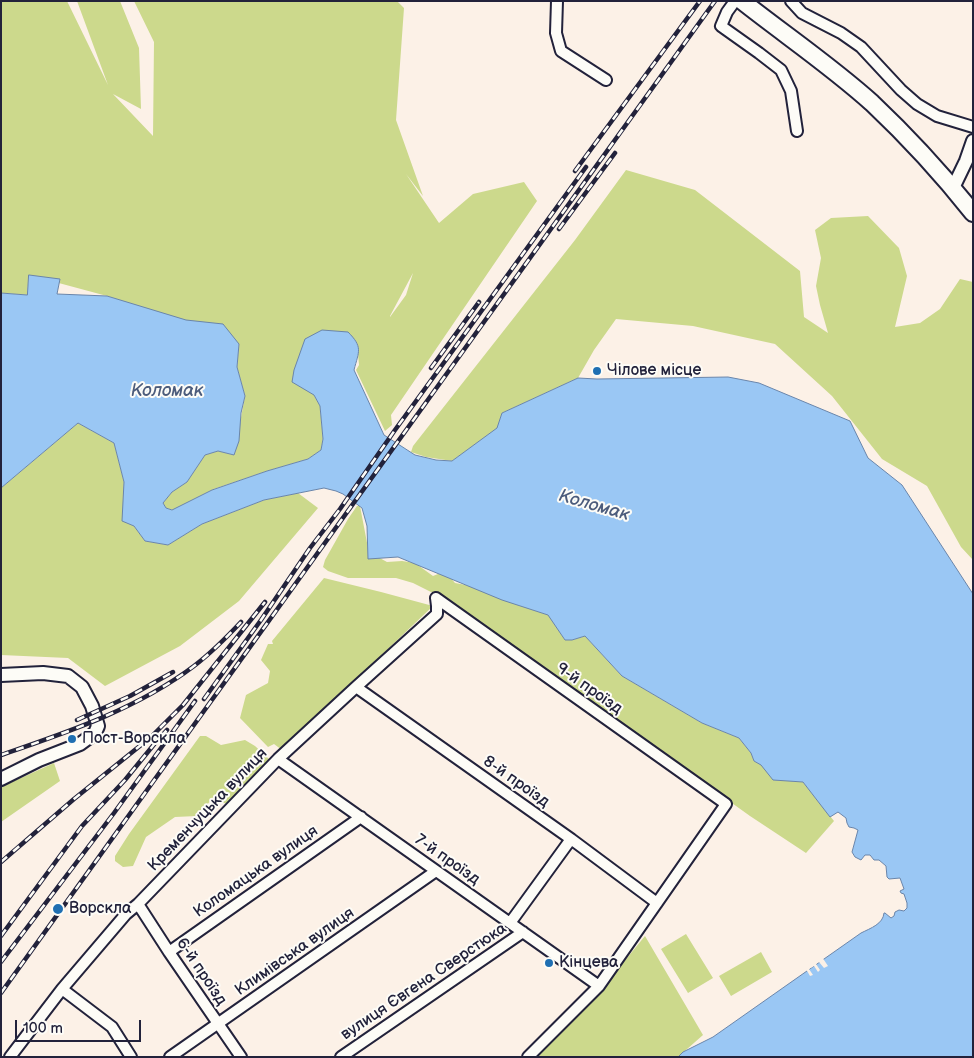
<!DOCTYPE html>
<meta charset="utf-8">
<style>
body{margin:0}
#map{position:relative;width:974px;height:1058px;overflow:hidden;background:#fcf1e7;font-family:"Balsamiq Sans",sans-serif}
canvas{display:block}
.frame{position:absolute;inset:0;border:2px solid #22223b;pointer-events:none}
.scale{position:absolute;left:15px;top:1020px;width:126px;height:22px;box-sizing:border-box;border:2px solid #22223b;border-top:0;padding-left:6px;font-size:15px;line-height:18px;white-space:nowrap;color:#22223b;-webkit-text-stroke:4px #fdfcf7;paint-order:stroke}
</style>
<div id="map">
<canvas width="974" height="1058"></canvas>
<div class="frame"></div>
<div class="scale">100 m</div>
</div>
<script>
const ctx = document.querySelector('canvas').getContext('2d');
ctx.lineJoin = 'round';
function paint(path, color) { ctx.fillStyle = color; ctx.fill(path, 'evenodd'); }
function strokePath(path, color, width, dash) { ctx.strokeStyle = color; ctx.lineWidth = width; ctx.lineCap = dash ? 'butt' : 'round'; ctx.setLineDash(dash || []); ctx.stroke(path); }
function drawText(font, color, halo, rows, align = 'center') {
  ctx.font = font + ' "Balsamiq Sans",sans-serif'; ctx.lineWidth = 4; ctx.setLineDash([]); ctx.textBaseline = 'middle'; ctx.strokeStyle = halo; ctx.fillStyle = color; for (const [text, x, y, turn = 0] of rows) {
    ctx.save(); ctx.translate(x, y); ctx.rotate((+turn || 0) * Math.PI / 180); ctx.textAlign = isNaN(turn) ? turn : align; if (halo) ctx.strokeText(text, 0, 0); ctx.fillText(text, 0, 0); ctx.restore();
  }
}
paint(new Path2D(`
 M1 1H67L108 85 77 1H120L139 48 141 109 113 94 153 136 154 42 134 1H397L404 8 396 120 423 196 406 174 439 223 473 194 524 182 537 201 391 415 392 425 385 431 356 370 359 365 357 343 314 395 320 406 323 439 321 450 308 459 267 471 214 489 173 510 166 508 163 503 172 492 187 482 205 455 218 451 234 455 245 396 237 367 239 344 107 296 29 275 27 295 1 293ZM413 273 406 295 390 317V316Z
 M626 170 695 190 800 271 804 317 828 333 820 305 816 286 821 258 815 230 831 218 868 216 899 248 907 276 895 327 920 323 940 309 960 279 973 282V560L961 547 927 486 882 459 832 396 775 344 693 326 616 319 594 350 578 378 502 413 498 428 452 461 426 457 411 452 413 446 575 240Z
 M78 423 114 443 124 482 123 520 134 526 145 541 168 545 202 524 264 500 298 493 318 508 239 601 180 646 105 686 68 658 1 655V488Z
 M357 506H360L368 548 376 556 387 562 402 561 415 563 433 576 443 572 449 576 455 583 482 588 518 605 549 615 565 640H572L585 636 622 676 702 723 739 738 751 753 754 761 761 764 773 779 803 782 834 821 806 853 750 816 501 638 441 597 413 583 396 578H348L328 571 323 567 325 560 348 519Z
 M324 578 381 592 433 606 282 750 274 744 268 747 240 718 246 695 268 683 270 671 261 660 268 644H273L272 641Z
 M200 736H206L221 745 245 740 255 746 270 760 258 775 230 805 212 799 197 816 175 817 146 837 133 866 123 867 115 861V856L129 834Z
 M54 763 60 781 1 822V787Z
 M686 934 713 978 688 993 661 949Z
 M645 936 703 1035 678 1057H536L590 1003Z
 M761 952 772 972 731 996 719 976Z`), '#ccd98c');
const water = new Path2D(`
 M29 275 60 279 57 294 107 296 186 320 223 324 239 344 237 367 245 396 241 413 239 441 234 455 218 451 205 455 187 482 172 492 163 503 166 508 172 510 212 490 267 471 308 459 321 450 323 439 320 406 314 395 292 382 294 370 305 339 322 330 348 332C363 347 359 351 354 370L384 435 415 455 436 460 452 461 497 428 502 413 578 378 597 379 728 377 759 383 850 421 868 458 902 485 973 594V1057H678L683 1052 713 1037 861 933C871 928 883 924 884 913H885L891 918 894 916 895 912 899 910 904 911 907 908V903L904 894 901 893 900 891 904 889 900 878 889 879 887 877 886 866 879 860H874L870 855H865L861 860 855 857 852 852 858 830 854 828 849 827 847 823 846 818 838 812 830 817 803 782 773 780 761 765 754 761 751 753 739 738 702 723 622 676 585 636 572 640H565L548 615 502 600 398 557 368 559 367 526 362 508 343 494 336 491 324 488 264 500 202 524 168 545 145 541 134 526 122 521 124 482 114 443 78 423 1 488V293L27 295Z`);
paint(water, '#9ac7f4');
strokePath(water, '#6a85aa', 1);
paint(new Path2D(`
 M822 957 828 966 824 968 819 962 816 964 820 970 818 972 814 966 809 969 813 975 810 976 806 969 809 967V966Z`), '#fcf1e7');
const minor = new Path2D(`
 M557 1 556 33 561 51 606 80
 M735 1 727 12 721 26 759 53 781 70 791 91 797 131
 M791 1 802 13 841 33 861 47 901 90 917 104 937 116 973 127
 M436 598 726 804 599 986 528 1057
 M356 687 571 839 657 903
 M278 759 599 986
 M138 904 169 952 241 1057
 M510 923 571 839
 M169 952 361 817
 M62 989 112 1027 131 1057
 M10 1057 62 989 126 914 138 904 278 759 356 687 437 614V606L436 598
 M170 1057 436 871
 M341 1057 523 932`);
const tertiary = new Path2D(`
 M953 188 966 161 973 141
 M1 675 43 673 68 676 82 687 92 706 98 726 95 733 80 744 39 760 1 779`);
const trunk = new Path2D(`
 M742 1C785 35 831 66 872 103 908 137 942 174 973 213`);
strokePath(minor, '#22223b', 14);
strokePath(tertiary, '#22223b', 16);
strokePath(trunk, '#22223b', 20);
strokePath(minor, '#fdfcf7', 10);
strokePath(tertiary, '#fdfcf7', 12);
strokePath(trunk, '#fdfcf7', 16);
const rail = new Path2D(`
 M575 171 700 1
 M559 229 615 153
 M431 368 479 302
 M204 699 261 620 310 548 340 509 395 430 586 167
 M77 720 130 696 173 672
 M1 755C68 732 137 709 194 666 211 653 226 638 241 622
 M1 862 74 799 151 737 183 705 265 602
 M1 936 82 826 125 780 156 742 167 730
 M1 962 114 813 195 701
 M1 993 715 1`);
strokePath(rail, '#22223b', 4.5);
strokePath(rail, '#fdfcf7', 2.5, [8]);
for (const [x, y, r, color] of [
 [597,371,5,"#1f6fb2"],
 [72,739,5,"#1f6fb2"],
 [58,909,6,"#1f6fb2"],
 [549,963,5,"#1f6fb2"]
]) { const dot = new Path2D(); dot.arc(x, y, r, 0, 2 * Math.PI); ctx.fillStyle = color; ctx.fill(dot); strokePath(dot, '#fdfcf7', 2); }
drawText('16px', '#22223b', '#fdfcf7', [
 ["Чілове місце",607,371],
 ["Пост-Ворскла",82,739],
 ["Ворскла",69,909],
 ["Кінцева",559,963]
], 'left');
drawText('16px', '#22223b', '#fdfcf7', [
 ["9-й проїзд",589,689,35],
 ["8-й проїзд",516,782,35],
 ["Кременчуцька вулиця",208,810,-46],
 ["7-й проїзд",447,860,35],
 ["Коломацька вулиця",256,872,-35],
 ["Климівська вулиця",295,952,-35],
 ["6-й проїзд",201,972,56],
 ["вулиця Євгена Сверстюка",424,982,-34]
]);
drawText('italic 18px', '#4c5c7c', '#fdfcf7', [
 ["Коломак",167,391],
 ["Коломак",594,506,16]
]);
</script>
